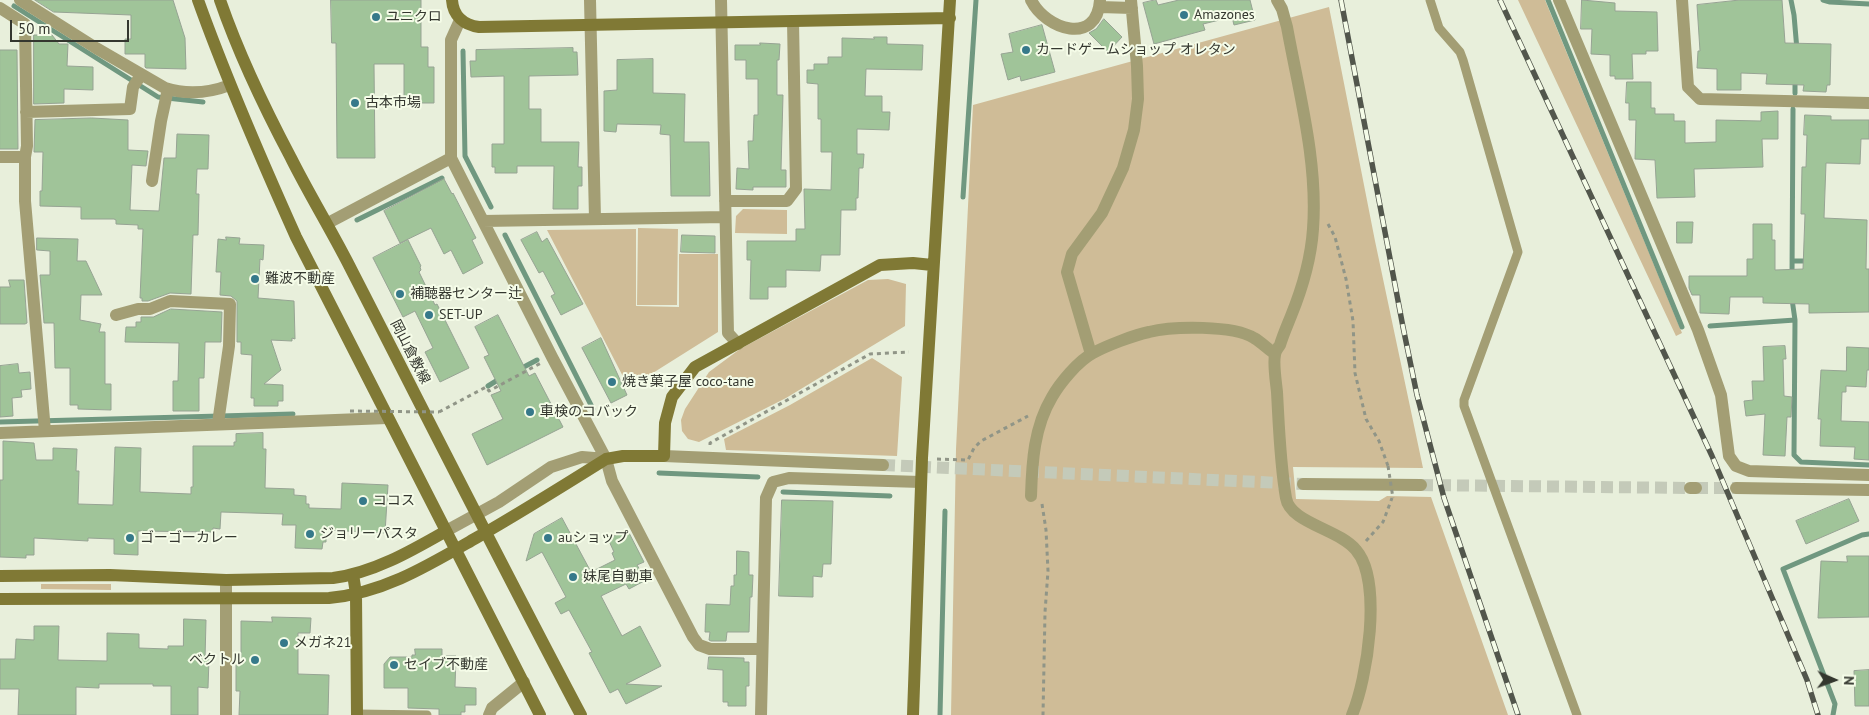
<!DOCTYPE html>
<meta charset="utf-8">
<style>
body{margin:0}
#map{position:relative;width:1869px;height:715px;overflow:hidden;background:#e8efdb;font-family:"PT Sans",sans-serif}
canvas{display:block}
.north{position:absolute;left:1809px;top:655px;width:50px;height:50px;-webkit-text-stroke:4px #f5fce8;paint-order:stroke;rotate:92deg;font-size:14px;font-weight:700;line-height:20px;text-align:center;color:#34372f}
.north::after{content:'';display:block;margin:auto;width:18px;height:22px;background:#34372f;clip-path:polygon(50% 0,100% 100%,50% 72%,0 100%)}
.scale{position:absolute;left:10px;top:20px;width:119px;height:22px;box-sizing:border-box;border:2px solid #34372f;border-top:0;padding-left:6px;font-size:15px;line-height:18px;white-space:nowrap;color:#34372f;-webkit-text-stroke:4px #f5fce8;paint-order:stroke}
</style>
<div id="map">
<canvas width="1869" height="715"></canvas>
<div class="north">N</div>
<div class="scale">50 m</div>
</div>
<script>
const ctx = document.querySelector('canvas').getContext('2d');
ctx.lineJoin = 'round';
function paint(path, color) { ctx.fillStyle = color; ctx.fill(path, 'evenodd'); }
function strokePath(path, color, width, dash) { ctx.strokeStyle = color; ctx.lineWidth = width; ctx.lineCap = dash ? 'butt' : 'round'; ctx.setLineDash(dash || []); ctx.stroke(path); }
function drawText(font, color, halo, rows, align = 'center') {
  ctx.font = font + ' "PT Sans","Noto Sans JP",sans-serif'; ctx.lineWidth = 4; ctx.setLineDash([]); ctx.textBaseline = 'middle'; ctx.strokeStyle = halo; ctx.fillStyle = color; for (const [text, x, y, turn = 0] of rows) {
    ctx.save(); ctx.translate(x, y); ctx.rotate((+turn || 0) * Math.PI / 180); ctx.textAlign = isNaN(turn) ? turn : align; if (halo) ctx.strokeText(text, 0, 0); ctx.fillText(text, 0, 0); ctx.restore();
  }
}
paint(new Path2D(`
 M1518 0H1545L1682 333 1676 336Z
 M1329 7 1375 241 1423 468 1293 467 1296 499 1379 501 1387 496 1431 497 1508 715H951L956 449 973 105Z
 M743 209 787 210V234L735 233 736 216Z
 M638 228 678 229 677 305H637Z
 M636 229V306L679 307V254H718V332L629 388 547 230Z
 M888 279 906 284 905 326 786 398 699 442 688 439 682 431 681 420 685 409 709 372 740 349 868 280Z
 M872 358 902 377 897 456 726 450 724 439 790 405Z
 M41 584H111V590L41 589Z`), '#cfbc97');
strokePath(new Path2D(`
 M1548 0 1682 327
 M1791 0 1794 15 1797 50
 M1823 0 1830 2 1869 4
 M14 6 158 97 203 102
 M463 51 465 156 491 207
 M1795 93V78
 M963 197 976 0
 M357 220 442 178
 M505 235 593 409
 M1792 261H1809
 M1792 276 1793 109
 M1792 299 1795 320 1794 455 1801 462 1869 465
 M1710 326 1795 320
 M520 369 537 360
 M488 386 501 378
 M0 422 293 414
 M659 473 758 477
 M783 492 890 496
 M940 715 945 511
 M1833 715 1835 704 1783 569 1862 535 1869 534`), '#709880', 5);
const building = new Path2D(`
 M35 0H173L185 38 186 69 146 68 145 67V54H125V39H131V15L54 12Z
 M331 0H421V47H428V67H434V103H404V64H374L375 158H337L336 43H332Z
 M1156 0 1158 5 1179 0H1250L1255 20 1234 25 1232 17 1203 24 1205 30 1154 44 1143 3Z
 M1582 0 1615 3V11L1657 12 1658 51H1646V54H1632L1633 79H1615V76H1610V55L1591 54 1592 29H1581Z
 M1740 0H1782L1785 43 1831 44 1830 85H1827L1826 92 1803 91 1804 85 1766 84 1767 74 1741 73V90H1717V69L1697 68 1698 51H1700L1697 5Z
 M1104 19 1122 37 1108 52 1089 33 1096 29Z
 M1042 25 1055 72 1021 81 1020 76 1008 80 1001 54 1013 52 1009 34Z
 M34 35H52L59 44H68L67 66 93 67V90L64 89V103L34 104Z
 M874 37H887V44L923 45 922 70 866 69 865 96H882V112H890L889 130 857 129V154H864L863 168H859L858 198H856V210H841L840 255H821L820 271 786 270V287H768V299H750L751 260H747V241H796V229H805L804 189 831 190 832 152H821V119H818V84L807 83V70H814V64H828V57H842V38L874 39Z
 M760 43 780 44 779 60H777V95H783L781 170H786V187H753V190L736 189 737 168 749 169 748 141H753L754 115H758V79H746V60H735V45H760Z
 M573 48V52H577L578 75 529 76V109H541V142H579L578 167H582V186H578V209H553L554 166H517V173H495V167H492V144H504V76L471 77 470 61H476V50Z
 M0 50H17L18 149H0Z
 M653 59V93L685 94 684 142H709L710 196H671L670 135 660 134 661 125 617 124 616 132 604 131V91L617 90V60Z
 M1627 82H1651V108H1655V114H1674V121H1685V143L1716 142V120L1761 121V112L1778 111V139H1762L1763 167 1694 169 1695 197 1657 198 1655 160 1635 159 1636 120H1629V103H1626Z
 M1805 115 1831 116V120H1869V139H1861L1860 164 1826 163 1824 218 1867 220 1866 269H1869V312L1809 313V304L1763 303V297H1730L1729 314 1700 313V295H1692L1689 288V276H1747V259H1753V224H1772V240H1775V270L1803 269 1805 214H1801L1802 167H1806L1807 135H1804Z
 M92 118 128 120V150L148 151 146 166 132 165 130 210 159 211 164 158H176L177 134 209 135 208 169H197L196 194H199L198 235H193L191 294 170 293 148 301H142V298H140L143 229H138V225L116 224V220L114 219H81V207L40 206V191H42L43 152H34L35 120Z
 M444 179 452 194 453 193 476 238 472 240 483 263 463 274 451 250 444 254 431 228 400 243 384 211Z
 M1677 222H1693L1692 243H1677Z
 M537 232 542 242 547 238 583 304 561 315 551 296 555 294 543 271 539 273 521 240Z
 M682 235 715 236V253L681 252Z
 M226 237 240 238 239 244 264 245 263 260 260 259 258 298 294 301 295 339 292 338V341L271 340 281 370 264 384 283 385V401H278V406H254V398H251L252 355 241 354V342H237V301L231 296 220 295 221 272H216L218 239 226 240Z
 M37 238 78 239 77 261H86L102 295H81L80 320 101 324 99 332H105V384H111V410L78 409V405H70V368H55L54 323H44L40 275H50V251L37 250Z
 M408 240 421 266 420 267 421 270 419 272 435 305 437 304 469 368 440 382 425 352 433 348 415 311 403 317 373 258Z
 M9 280H24L27 323 25 324H0V287H10Z
 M171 309 222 312 221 342H205L204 378H199V411H173V381H178L179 343 125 342 126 327H136V322H141V317H153Z
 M498 315 529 376 535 373 563 427 487 465 472 434 503 419 491 395 501 391 484 357 489 355 475 327Z
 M601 338 627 395 611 403 582 348Z
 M1785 346 1786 359H1783L1784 396 1792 397 1791 417H1787L1785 456 1763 455 1765 414 1746 416 1744 401 1753 400 1752 381H1764L1763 347Z
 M1847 347 1869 348V370H1867L1866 387 1846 386V392H1842L1841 421 1869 422V460L1854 459 1855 447 1820 446 1821 419H1818L1821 370 1846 371Z
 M18 364 19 373 30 372 31 389 21 390 22 397 12 398 13 416 0 417V366Z
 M263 433V449H266L265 488 294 489V495L306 496V504H309V508L341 509 342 483 388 485 385 533 326 530V542H323L322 549 295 548 296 525H282L283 514 221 512 220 529 213 528V532L138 531V555L114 554V539L88 538V541L34 538V555H26V558L0 557V480H3V441L34 443 36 460H53V448L77 449 76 471H79L78 504 113 505 115 447 141 448 140 492 191 494V487H193V446H234V442H236V434Z
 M1849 499 1859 521 1806 544 1796 521Z
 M782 500 833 501 831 564H823L822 577 813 576V597L779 596Z
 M562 518 591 572 615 560 612 553 614 552 608 539 627 529 644 562 637 565 646 580 629 589 626 584 601 596 622 636 640 626 661 666 626 684 662 686 626 704 618 689 610 693 589 653 592 652 569 610 561 614 555 603 566 597 542 552 526 561 534 534Z
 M737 551 749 552V575H753L752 597H750L749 632H727L726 641H711L709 640 710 632H705L706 604 730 605 731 586H734V575H736Z
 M1847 556H1869V617L1818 618 1821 561 1847 562Z
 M272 617 311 618 310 633H298V674L329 675 328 715H239L240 691H236V664H241V621L272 622Z
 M184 619 206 620 205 659H209L208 688 198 687V715H171V686H153V684H99V688L76 687V715H18L19 689H0V659H15L16 639 34 640V626H59L58 660 107 661V633L139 634V648L168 649V646H183Z
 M415 649H442V656H456L455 687 476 688V705H465V712H461V715H439V709L408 708V688H384V664L390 657H412V655H415Z
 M709 657 744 658V662H749V686H746V706H728V702H723V670L708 669Z
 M1869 670V706H1855L1854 671Z`);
paint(building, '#a0c499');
strokePath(building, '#96a393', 1);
strokePath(new Path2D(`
 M883 465 1303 484
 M1421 485 1690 488
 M1696 488H1736`), '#c4cab9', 12, [12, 6]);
strokePath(new Path2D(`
 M1328 224 1335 237 1346 279 1353 321 1355 373 1366 419 1379 441 1388 466
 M439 412 486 387 489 391 541 363
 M710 445V443L870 354 909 352
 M937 459 968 460 974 448 981 441 1028 416
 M1042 504 1046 530 1048 571 1045 612 1043 715
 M1366 541 1383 522 1392 498`), '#909587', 3, [4, 4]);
strokePath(new Path2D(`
 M1430 0 1439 28 1460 52 1463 60 1518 252 1464 400V406L1577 715
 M357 714 427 715`), '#a39e74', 9);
strokePath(new Path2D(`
 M20 0 96 48 165 88C187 95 209 93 230 85
 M590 0 595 219
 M721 0 728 333 738 344
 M1031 0C1046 30 1097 46 1100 0
 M1277 0 1282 9 1287 27C1299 93 1318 162 1313 229 1311 259 1302 289 1291 316 1287 326 1283 335 1280 345 1278 348 1275 351 1275 355 1273 364 1276 382 1277 392 1279 428 1280 463 1286 498 1290 523 1339 529 1356 550 1383 581 1367 680 1352 715
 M1559 0 1698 330 1721 395 1729 456 1736 466 1749 471 1869 475
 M1682 0 1688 87 1700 99 1869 103
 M1100 7 1132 8
 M0 8 25 24 27 146 25 157V201L45 431
 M460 20 451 40V158L552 357 606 459 612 481 693 637 699 645 710 649H762
 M26 112 130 109 133 87 141 75
 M0 157H25
 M152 181 161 121 168 89
 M725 201H787L796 189 793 21
 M483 221 725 217
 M328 223 451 158
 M116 315 138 309H150L170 301 230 304 229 346 218 423
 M1091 354 1067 272 1072 254 1102 213 1123 168 1134 130 1138 99 1137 66 1131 0
 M0 433 387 418
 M664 456 883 465
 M1303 484 1421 485
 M1690 488H1696
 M1736 488 1869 490
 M1031 496C1032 462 1034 427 1052 397 1060 383 1078 361 1093 353 1106 346 1134 335 1149 332 1173 326 1233 325 1254 338 1261 342 1268 349 1275 354
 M446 531 499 502 551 467 582 457 606 459
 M226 715V580
 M489 715 492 708 524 682
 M761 715 766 498 773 482 789 478 921 482`), '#a39e74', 12);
strokePath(new Path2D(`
 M198 0C227 81 261 159 296 237L540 715
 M220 0C239 55 264 107 291 158 310 196 333 233 352 271 428 419 503 568 581 715
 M452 0C453 16 464 25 479 27L950 18
 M353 574 356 594 357 715
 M0 576 110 575 226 580 333 578C373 573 411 551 446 531
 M0 599 329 598C384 593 429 565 476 538 520 513 563 486 606 459L623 456H664L665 423 672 397 695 367 880 265 913 263 932 265
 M913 715 922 458 950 0`), '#807935', 12);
const rail = new Path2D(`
 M1341 0 1403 327 1417 395 1444 498 1518 715
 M1500 0 1712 456 1807 680 1818 715`);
strokePath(rail, '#52564c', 5.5);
strokePath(rail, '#f5fce8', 4, [11]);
strokePath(new Path2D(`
 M350 411 439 412
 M1388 466 1393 498`), '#909587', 3, [4, 4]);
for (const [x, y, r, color] of [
 [1184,15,5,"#36798a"],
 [376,17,5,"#36798a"],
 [1026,50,5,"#36798a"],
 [355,103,5,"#36798a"],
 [255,279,5,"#36798a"],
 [400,294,5,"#36798a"],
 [429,315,5,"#36798a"],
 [612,382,5,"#36798a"],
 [530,412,5,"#36798a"],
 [363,501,5,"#36798a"],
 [310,534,5,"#36798a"],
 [130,538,5,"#36798a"],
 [548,538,5,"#36798a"],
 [573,577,5,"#36798a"],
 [284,643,5,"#36798a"],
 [255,660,5,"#36798a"],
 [394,665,5,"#36798a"]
]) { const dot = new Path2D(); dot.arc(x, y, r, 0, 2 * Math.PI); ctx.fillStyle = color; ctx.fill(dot); strokePath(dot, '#f5fce8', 2); }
drawText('14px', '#34372f', '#f5fce8', [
 ["Amazones",1194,15],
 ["ユニクロ",386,17],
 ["カードゲームショップ オレタン",1036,50],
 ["古本市場",365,103],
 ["難波不動産",265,279],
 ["補聴器センター辻",410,294],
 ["SET-UP",439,315],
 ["焼き菓子屋 coco-tane",622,382],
 ["車検のコバック",540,412],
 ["ココス",373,501],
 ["ジョリーパスタ",320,534],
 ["ゴーゴーカレー",140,538],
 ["auショップ",558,538],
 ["妹尾自動車",583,577],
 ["メガネ21",294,643],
 ["ベクトル",245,660,"right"],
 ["セイブ不動産",404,665]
], 'left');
drawText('14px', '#34372f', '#f5fce8', [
 ["岡山倉敷線",410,352,63]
]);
</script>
